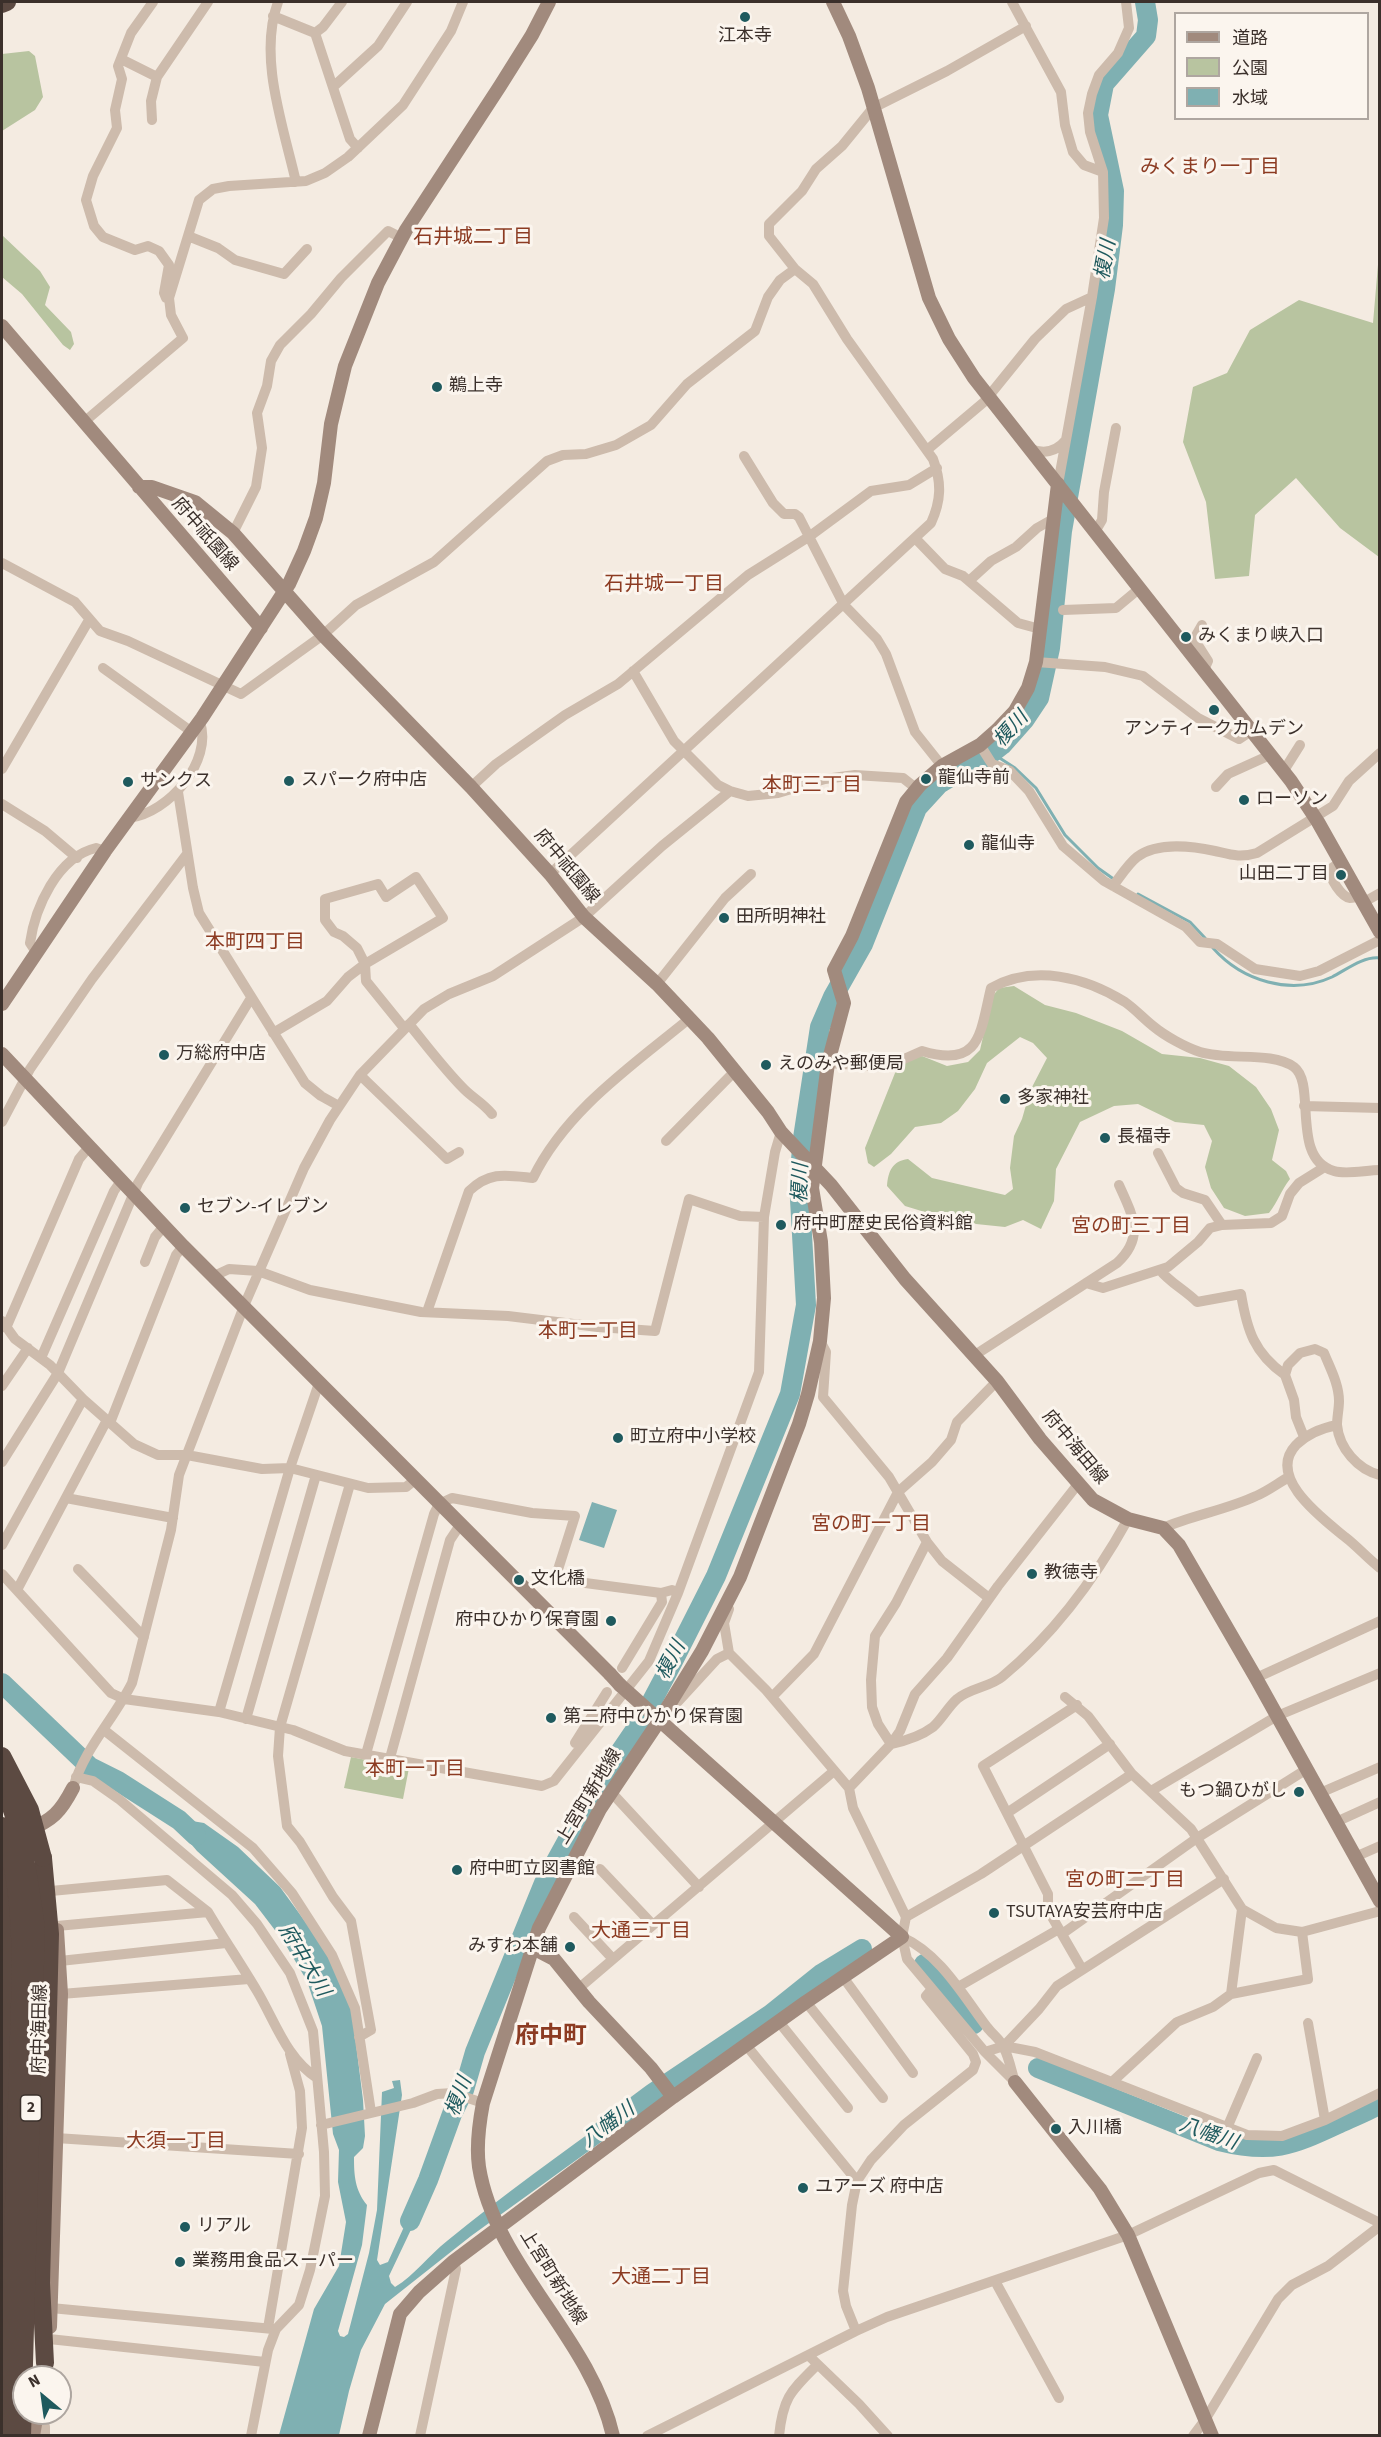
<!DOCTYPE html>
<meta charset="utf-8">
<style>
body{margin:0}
#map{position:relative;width:1381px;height:2437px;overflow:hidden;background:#f4ebe1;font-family:"Source Sans 3","Noto Sans JP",sans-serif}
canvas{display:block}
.frame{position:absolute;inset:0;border:3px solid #3b302b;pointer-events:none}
.legend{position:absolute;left:1174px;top:12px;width:195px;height:108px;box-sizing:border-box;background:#fbf5ee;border:2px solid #aea6a0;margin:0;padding:8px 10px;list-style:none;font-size:18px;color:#3b302b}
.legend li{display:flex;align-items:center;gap:12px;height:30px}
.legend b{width:30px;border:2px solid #aea6a0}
.north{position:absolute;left:12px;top:2365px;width:60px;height:60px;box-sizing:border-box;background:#fbf5ee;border:2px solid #aea6a0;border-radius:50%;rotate:331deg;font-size:16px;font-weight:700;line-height:24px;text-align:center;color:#3b302b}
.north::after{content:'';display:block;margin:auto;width:21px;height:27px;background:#1f5a5e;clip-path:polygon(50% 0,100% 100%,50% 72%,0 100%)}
</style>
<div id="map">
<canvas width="1381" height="2437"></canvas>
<div class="frame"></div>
<ul class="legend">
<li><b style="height:8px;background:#a18a7d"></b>道路</li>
<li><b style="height:16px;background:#b8c4a0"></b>公園</li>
<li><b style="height:16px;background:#7fb0b2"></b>水域</li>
</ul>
<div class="north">N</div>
</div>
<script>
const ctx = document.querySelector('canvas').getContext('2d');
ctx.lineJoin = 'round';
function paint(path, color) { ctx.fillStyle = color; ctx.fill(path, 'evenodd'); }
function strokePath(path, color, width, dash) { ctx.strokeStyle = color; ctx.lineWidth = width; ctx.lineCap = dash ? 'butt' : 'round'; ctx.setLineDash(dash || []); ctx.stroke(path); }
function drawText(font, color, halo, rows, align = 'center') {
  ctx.font = font + ' "Source Sans 3","Noto Sans JP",sans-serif'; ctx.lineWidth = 6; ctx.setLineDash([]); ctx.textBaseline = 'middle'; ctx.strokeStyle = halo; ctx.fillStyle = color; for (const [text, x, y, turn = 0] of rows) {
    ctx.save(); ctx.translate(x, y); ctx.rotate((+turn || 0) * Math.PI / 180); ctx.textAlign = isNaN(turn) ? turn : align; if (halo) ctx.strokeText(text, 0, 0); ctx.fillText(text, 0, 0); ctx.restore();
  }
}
paint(new Path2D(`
 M29 51 35 56 43 97 35 110 2 131V54Z
 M2 235 40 271 50 287 45 305 71 332 74 344 70 350 63 345 22 294 2 277Z
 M1379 253V557L1340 528 1296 478 1255 515 1249 576 1215 579 1206 502 1183 442 1193 387 1227 373 1250 330 1299 300 1373 323Z
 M1014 986 1045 1005 1076 1013 1122 1031 1162 1054 1200 1058 1229 1066 1256 1087 1271 1109 1279 1130 1272 1160 1286 1171 1290 1179C1281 1190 1278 1202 1269 1213L1245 1216 1224 1208 1211 1188 1205 1167 1212 1141 1204 1125 1175 1122 1138 1104 1114 1106 1080 1122 1056 1169 1054 1201 1041 1229 1023 1220 1005 1227 976 1224 946 1212 928 1213 905 1206 887 1186C888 1172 892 1161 908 1159L932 1178 1005 1195 1013 1189 1010 1168 1014 1136 1022 1119 1030 1091 1047 1058 1033 1043 1020 1037 987 1063 975 1089 958 1111 941 1123 915 1127 891 1154 874 1167 868 1163 865 1148 895 1073 906 1061 922 1056 947 1066 968 1062 980 1050 992 997 999 988Z
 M351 1757 409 1768 403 1799 344 1788Z`), '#b8c4a0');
paint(new Path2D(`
 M592 1502 617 1510 604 1548 579 1540Z
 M168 1817 204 1823 238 1847 280 1887 315 1935 334 1967 352 2011 363 2100 365 2136 363 2148 354 2157C354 2176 355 2190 367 2205L362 2245 338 2331 340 2336 344 2337 348 2334 369 2253 377 2210 382 2092 394 2088 392 2081 400 2080 402 2095 377 2260 380 2265 388 2262 418 2196 426 2198 389 2276 391 2283 395 2287C415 2275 429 2255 447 2241 503 2195 562 2153 620 2111L629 2122 471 2236 385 2304 361 2350 349 2391 339 2435H279L314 2309 339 2266 346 2222 338 2182 339 2150 333 2134 322 2026 307 1981 284 1942 255 1904 197 1851Z`), '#7fb0b2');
strokePath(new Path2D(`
 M992 753 1015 768 1036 788 1065 835 1098 868 1115 880
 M1138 894 1190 922 1205 938
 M1213 948C1242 981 1291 996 1332 977 1346 970 1363 956 1380 958`), '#7fb0b2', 3);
strokePath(new Path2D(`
 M2 1683 90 1767 118 1781 179 1820 196 1836
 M924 1964 935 1975 974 2024
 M1038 2068 1219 2141C1271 2154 1291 2146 1338 2124 1352 2117 1367 2112 1380 2104
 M602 2131 653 2093 771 2014 821 1974 862 1949
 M410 2221 428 2180 452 2114 464 2090 475 2052 544 1883 599 1783 642 1720 671 1665 716 1576 790 1394 806 1305 799 1182 803 1138 820 1027 833 997 863 944 917 808 939 784 967 767 983 760 1002 745 1025 719 1039 698 1050 648 1062 531 1105 289 1113 225 1114 191 1098 115 1104 84 1146 36 1148 20 1145 2`), '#7fb0b2', 20);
strokePath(new Path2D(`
 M153 2 131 33 118 66 122 79 115 110 117 128 93 176 86 200 94 226 103 237 135 250 148 246 159 251 169 265 164 293 166 298
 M278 2C258 57 283 125 296 182
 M1012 2 1061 92 1065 125 1073 152 1084 165 1103 172
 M273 16 315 33 323 27 342 2
 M315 33 350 139 358 148
 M121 59 157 77
 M333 87 378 46 407 2
 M152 120 151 101 157 77 208 2
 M188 236 218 248 235 260 284 274 307 249
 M84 422 183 338 171 315 169 298 199 200 213 189 229 186 306 181 325 173 348 157 403 105 451 31 463 2
 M1029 448C1043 455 1056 452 1066 440
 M927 450 984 402 1035 339 1066 309 1092 297
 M744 456 773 503 784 514H795L799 517 844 605 877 639 886 654 915 732 942 766
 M1058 484 1092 297 1104 218 1103 172 1090 132 1088 113 1092 94 1099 75 1118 53 1129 28 1126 2
 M1095 532 1102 520 1104 492 1116 428
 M233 533 256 487 262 448 257 413 267 386 271 361 280 345 311 314 341 278 388 231 402 238
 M915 538 945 569 963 576 1018 623 1040 629
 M2 563 75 602 100 631 128 641 241 694 323 635 356 605 434 562 547 461 563 455 586 454 616 445 651 425 687 384 755 331 768 297 780 280 795 269
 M969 581 991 561 1016 547 1037 528 1053 519
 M1063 610 1116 608 1140 588
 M1202 625 1194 639 1208 661 1204 670
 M1036 662 1105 667 1143 676 1198 718 1239 739 1251 731
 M103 668 192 732
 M633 671 674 741 718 785 730 791 748 796 778 793 825 779 855 775 903 778 917 789
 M980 745 992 764 1010 771 1029 791 1063 846 1104 881 1186 927 1200 942 1217 944 1255 969 1300 976 1319 971 1380 940
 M2 769 89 620
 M1283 772 1300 745
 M471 787 496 764 565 715 618 684 748 575 810 536 871 491 909 485 937 468
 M1216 787 1228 774 1270 755
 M178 792 193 888 199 913 305 1083 321 1096 339 1106
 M2 804 45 831 77 858
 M129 818C169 813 213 761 200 722
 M1341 862 1329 870C1330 878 1341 897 1350 898 1352 898 1358 896 1360 895
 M550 874 931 523C941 501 942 483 933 459L847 339 813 284 795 269 769 236V224L802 191 816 169 842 146 873 108 947 71 1026 26
 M1113 886C1120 877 1128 864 1137 857 1157 842 1192 846 1215 851 1232 855 1240 858 1257 853L1333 806 1349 781 1380 753
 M1364 902 1380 893
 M36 952 30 943C35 908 57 857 96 848L105 851
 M657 984 725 898 751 874
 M409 1024C427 1046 444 1069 464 1089 474 1099 482 1102 492 1114
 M273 1033 327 1001 348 977 365 964 443 918 416 877 386 897 378 884 325 899V920L334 932 343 936 357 948 365 964 366 981 404 1028
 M828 1063 886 1067 922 1051C981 1069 980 1033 991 988 1034 964 1085 977 1125 1002 1135 1009 1143 1018 1153 1026 1165 1036 1185 1047 1200 1052 1229 1061 1271 1051 1294 1067 1317 1084 1290 1159 1334 1171 1347 1175 1366 1170 1380 1170
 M360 1075 447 1159 459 1152
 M1304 1106 1380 1108
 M2 1122 30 1069 92 979 187 854
 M666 1141 735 1071
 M1158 1153 1176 1188 1183 1193 1205 1200 1222 1225
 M145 1262 155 1237 164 1226
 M1160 1270C1169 1282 1185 1290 1197 1302L1241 1294C1247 1330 1254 1353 1285 1375
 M214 1276 229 1269 258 1271 310 1290 421 1312 508 1316 598 1327 655 1331 689 1199 740 1216 764 1217
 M1086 1283 1103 1288 1168 1267 1198 1242 1210 1228 1222 1225 1271 1223 1282 1216 1290 1194 1299 1183 1323 1168
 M427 1312 469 1191C490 1171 506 1175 533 1178 566 1110 633 1065 690 1018
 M2 1321 15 1339 50 1365 83 1399 134 1444 158 1455H187L262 1469 290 1468 368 1488 406 1487 415 1480
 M6 1328 79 1159 89 1147
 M820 1341 826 1352 823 1397 889 1477 927 1542 942 1561 989 1598
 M975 1355 1117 1263C1145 1237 1133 1216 1119 1185
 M41 1358 114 1191 121 1181
 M2 1386 28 1348
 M110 1423 176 1255 183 1246
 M1337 1425C1322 1428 1307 1434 1296 1445 1266 1477 1322 1518 1345 1537 1357 1546 1367 1558 1380 1568
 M1304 1437 1296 1417 1294 1400 1285 1375 1288 1365 1300 1353 1315 1349 1324 1353C1330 1368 1339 1384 1339 1401 1339 1409 1337 1417 1337 1425 1339 1448 1358 1470 1380 1475
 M2 1462 58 1373 138 1183 251 998
 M350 1484 280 1727 278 1756 287 1826 300 1842 333 1897 351 1921 371 2030 359 2037
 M66 1498 173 1518
 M1163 1528C1193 1515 1226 1510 1256 1496 1268 1491 1278 1483 1289 1477
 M2 1545 83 1399
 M78 1569 144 1637
 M2 1574 111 1693 124 1699 219 1712 293 1730 345 1751 542 1786 554 1781 649 1661 678 1593 672 1590 661 1593
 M17 1590 107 1420
 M678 1593 759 1372 764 1217 775 1152 781 1132
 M729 1609 724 1623 729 1653 766 1690 849 1788
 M1256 1678 1380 1621
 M772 1697 814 1654 898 1492 932 1462 951 1440 957 1422 997 1381
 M1065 1697 1088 1716 1132 1774 1191 1829 1242 1909 1276 1928 1302 1932 1380 1911
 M1077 1705 983 1766 1048 1894V1910L1082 1969
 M672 1708 717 1659 729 1653
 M219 1712 290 1468 319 1383
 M246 1719 316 1475
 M104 1730 253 1848 292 1893 332 1955 355 2008 371 2112
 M575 1743 607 1692
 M891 1744C905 1741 921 1736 933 1727 942 1719 948 1707 957 1699 970 1688 990 1687 1002 1677 1054 1634 1096 1577 1128 1519
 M891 1744 878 1724 872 1707 871 1680 875 1636 896 1603 927 1542
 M366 1754 434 1514 439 1504 452 1498 532 1513 575 1516 555 1579 661 1593 662 1602 622 1668
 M390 1758 450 1540 460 1525
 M76 1777 93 1781 120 1800 232 1895 257 1924 290 1973 313 2031 324 2152 325 2196 310 2270 299 2305 276 2329 268 2350 251 2436
 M73 1788C84 1749 114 1719 132 1683L171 1530 179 1475 244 1306 304 1168 330 1120 360 1075 424 1009 449 994 493 976 584 917 662 846 730 791
 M1151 1791 1277 1716 1380 1673
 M611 1792 699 1887
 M1320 1793 1380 1767
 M1007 1813 1110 1744
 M1336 1822 1380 1802
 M1355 1857 1380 1846
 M600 1869 653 1925
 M51 1891 167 1880 208 1912
 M574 1917 613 1959
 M906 1917 981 1874 1132 1774
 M57 1926 208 1912C224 1939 241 1964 257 1991 275 2021 286 2058 317 2078
 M1062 1934 1197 1838 1307 1769
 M902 1937C940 1954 962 1994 987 2027 992 2034 1001 2040 1004 2048 1009 2058 1011 2069 1014 2079
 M60 1961 226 1943
 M843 1977 913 2073
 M958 1987 1059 1929
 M578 1989 834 1771
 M61 1994 249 1979
 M1231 1994 1308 1979 1302 1932
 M806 2002 883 2098
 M779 2022 848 2108
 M1308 2023 1325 2120
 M746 2045 857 2181
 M1004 2046 1035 2052 1247 2135 1282 2136 1325 2120 1380 2093
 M985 2052 1004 2046 1039 2009 1057 1986 1224 1879
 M1015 2082 985 2052 907 1959 902 1937 906 1917 853 1808 849 1788 891 1744 900 1731 915 1694 947 1658 998 1586 1078 1484
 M1112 2082 1177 2022 1213 2007 1231 1994 1242 1909
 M321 2125 413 2103 437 2094 453 2093 483 2103
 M1227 2128 1257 2058
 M56 2138 299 2154
 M995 2281 1059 2398
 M51 2308 273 2329
 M268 2328 302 2128 300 2091 290 2054
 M856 2331 846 2306 843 2291 852 2205 857 2181 871 2160 904 2125 973 2070 976 2062 973 2054 926 1996 932 1989
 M49 2339 265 2362
 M808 2355 859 2404 888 2436
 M35 2423 45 2427V2436
 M420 2436 456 2269 454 2261
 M647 2436 856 2331 887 2317 1128 2235 1259 2173 1274 2170 1380 2223
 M779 2436C783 2397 791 2391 817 2365
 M1193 2436 1205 2420 1278 2299 1292 2285 1328 2266 1380 2226`), '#cdbbac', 10);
strokePath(new Path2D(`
 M833 2 849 36 868 88 929 298 949 339 974 378 1291 781 1318 822 1380 932
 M2 326 261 628
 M139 487H152L195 502 233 533 323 635 471 787 550 874 584 917 657 984 708 1038 768 1112 781 1132 831 1185 905 1279 997 1381 1040 1439 1093 1500 1128 1519 1163 1528 1179 1545 1256 1678 1380 1901
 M2 1004 105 851 202 718 289 584 304 551 316 518 324 483 331 424 345 366 378 283 406 230 500 86 532 35 549 2
 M2 1054 183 1246 610 1674
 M28 1831C53 1819 60 1813 73 1788
 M531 1947 554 1959 589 2002 651 2068 673 2097
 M1015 2082 1100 2189 1128 2235 1212 2436
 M50 2327 61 1994 57 1930
 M33 2436 37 2413
 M369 2436 400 2314 419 2292 454 2261 673 2097 806 2002 902 1937 620 1685
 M613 2436C590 2336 495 2266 479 2167 476 2146 479 2124 483 2103L539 1928 600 1809 659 1721 702 1651 740 1577 799 1424 808 1394 820 1341 824 1298 821 1242 812 1188 828 1063 844 1003 834 970 852 936 906 802 920 785 942 766 980 745 997 730 1015 711 1028 688 1036 662 1058 484`), '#a18a7d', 14);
strokePath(new Path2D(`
 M2 4 7 2
 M2 1857C12 1906 8 1958 7 2008 5 2096 0 2185 4 2273
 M43 1858 50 1934 41 2283 45 2363`), '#5c4a42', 18);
strokePath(new Path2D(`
 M610 1674 620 1685`), '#a18a7d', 14);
strokePath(new Path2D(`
 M2 1756 30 1810 43 1858
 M2 1785C23 1831 29 1879 36 1928L22 2436
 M2 1826C18 1872 20 1921 21 1969L7 2436`), '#5c4a42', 18);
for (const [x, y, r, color] of [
 [745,17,6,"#1f5a5e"],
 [437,387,6,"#1f5a5e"],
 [1186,637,6,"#1f5a5e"],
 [1214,710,6,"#1f5a5e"],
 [926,779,6,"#1f5a5e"],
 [289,781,6,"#1f5a5e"],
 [128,782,6,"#1f5a5e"],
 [1244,800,6,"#1f5a5e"],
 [969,845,6,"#1f5a5e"],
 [1341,875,6,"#1f5a5e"],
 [724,918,6,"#1f5a5e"],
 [164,1055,6,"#1f5a5e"],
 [766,1065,6,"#1f5a5e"],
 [1005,1099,6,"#1f5a5e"],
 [1105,1138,6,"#1f5a5e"],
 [185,1208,6,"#1f5a5e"],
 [781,1225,6,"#1f5a5e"],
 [618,1438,6,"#1f5a5e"],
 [1032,1574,6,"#1f5a5e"],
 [519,1580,6,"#1f5a5e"],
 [611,1621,6,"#1f5a5e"],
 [551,1718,6,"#1f5a5e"],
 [1299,1792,6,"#1f5a5e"],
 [457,1870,6,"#1f5a5e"],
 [994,1913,6,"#1f5a5e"],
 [570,1947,6,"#1f5a5e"],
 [1056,2129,6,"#1f5a5e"],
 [803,2188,6,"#1f5a5e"],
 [185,2227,6,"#1f5a5e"],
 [180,2262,6,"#1f5a5e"]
]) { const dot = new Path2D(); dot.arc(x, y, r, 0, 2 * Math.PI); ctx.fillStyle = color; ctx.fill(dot); strokePath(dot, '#fbf5ee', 2); }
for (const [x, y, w] of [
 [31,2108,21]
]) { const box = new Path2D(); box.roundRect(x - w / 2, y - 13, w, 26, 4.5); ctx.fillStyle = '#fbf5ee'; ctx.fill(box); strokePath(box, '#3b302b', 1.5); }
drawText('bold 16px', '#3b302b', null, [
 ["2",31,2108]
]);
drawText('18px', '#3b302b', '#fbf5ee', [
 ["江本寺",745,37,"center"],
 ["鵜上寺",449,387],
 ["みくまり峡入口",1198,637],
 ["アンティークカムデン",1214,730,"center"],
 ["龍仙寺前",938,779],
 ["スパーク府中店",301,781],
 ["サンクス",140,782],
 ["ローソン",1256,800],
 ["龍仙寺",981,845],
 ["山田二丁目",1329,875,"right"],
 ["田所明神社",736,918],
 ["万総府中店",176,1055],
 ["えのみや郵便局",778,1065],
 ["多家神社",1017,1099],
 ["長福寺",1117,1138],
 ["セブン-イレブン",197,1208],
 ["府中町歴史民俗資料館",793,1225],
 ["町立府中小学校",630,1438],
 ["教徳寺",1044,1574],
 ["文化橋",531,1580],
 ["府中ひかり保育園",599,1621,"right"],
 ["第二府中ひかり保育園",563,1718],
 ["もつ鍋ひがし",1287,1792,"right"],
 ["府中町立図書館",469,1870],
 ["TSUTAYA安芸府中店",1006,1913],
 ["みすわ本舗",558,1947,"right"],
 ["入川橋",1068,2129],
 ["ユアーズ 府中店",815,2188],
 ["リアル",197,2227],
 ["業務用食品スーパー",192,2262]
], 'left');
drawText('18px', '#3b302b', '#fbf5ee', [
 ["府中祇園線",204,535,49],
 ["府中祇園線",566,867,50],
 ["府中海田線",1074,1448,50],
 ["上宮町新地線",590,1797,-59],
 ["府中海田線",41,2029,-89],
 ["上宮町新地線",552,2278,58]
]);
drawText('20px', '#8c3b22', '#fbf5ee', [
 ["みくまり一丁目",1210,169],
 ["石井城二丁目",473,239],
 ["石井城一丁目",664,586],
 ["本町三丁目",812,787],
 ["本町四丁目",255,944],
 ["宮の町三丁目",1131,1228],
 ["本町二丁目",588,1333],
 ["宮の町一丁目",871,1526],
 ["本町一丁目",415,1771],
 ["宮の町二丁目",1125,1882],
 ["大通三丁目",641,1933],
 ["大須一丁目",176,2143],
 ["大通二丁目",661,2279]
]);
drawText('italic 20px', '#1f5a5e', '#fbf5ee', [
 ["榎川",1107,260,-80],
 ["榎川",1012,730,-48],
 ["榎川",802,1183,-88],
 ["榎川",672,1661,-62],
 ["府中大川",303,1961,59],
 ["榎川",460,2097,-69],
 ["八幡川",609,2126,-37],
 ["八幡川",1208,2135,19]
]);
drawText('bold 24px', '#8c3b22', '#fbf5ee', [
 ["府中町",551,2038]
]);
</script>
